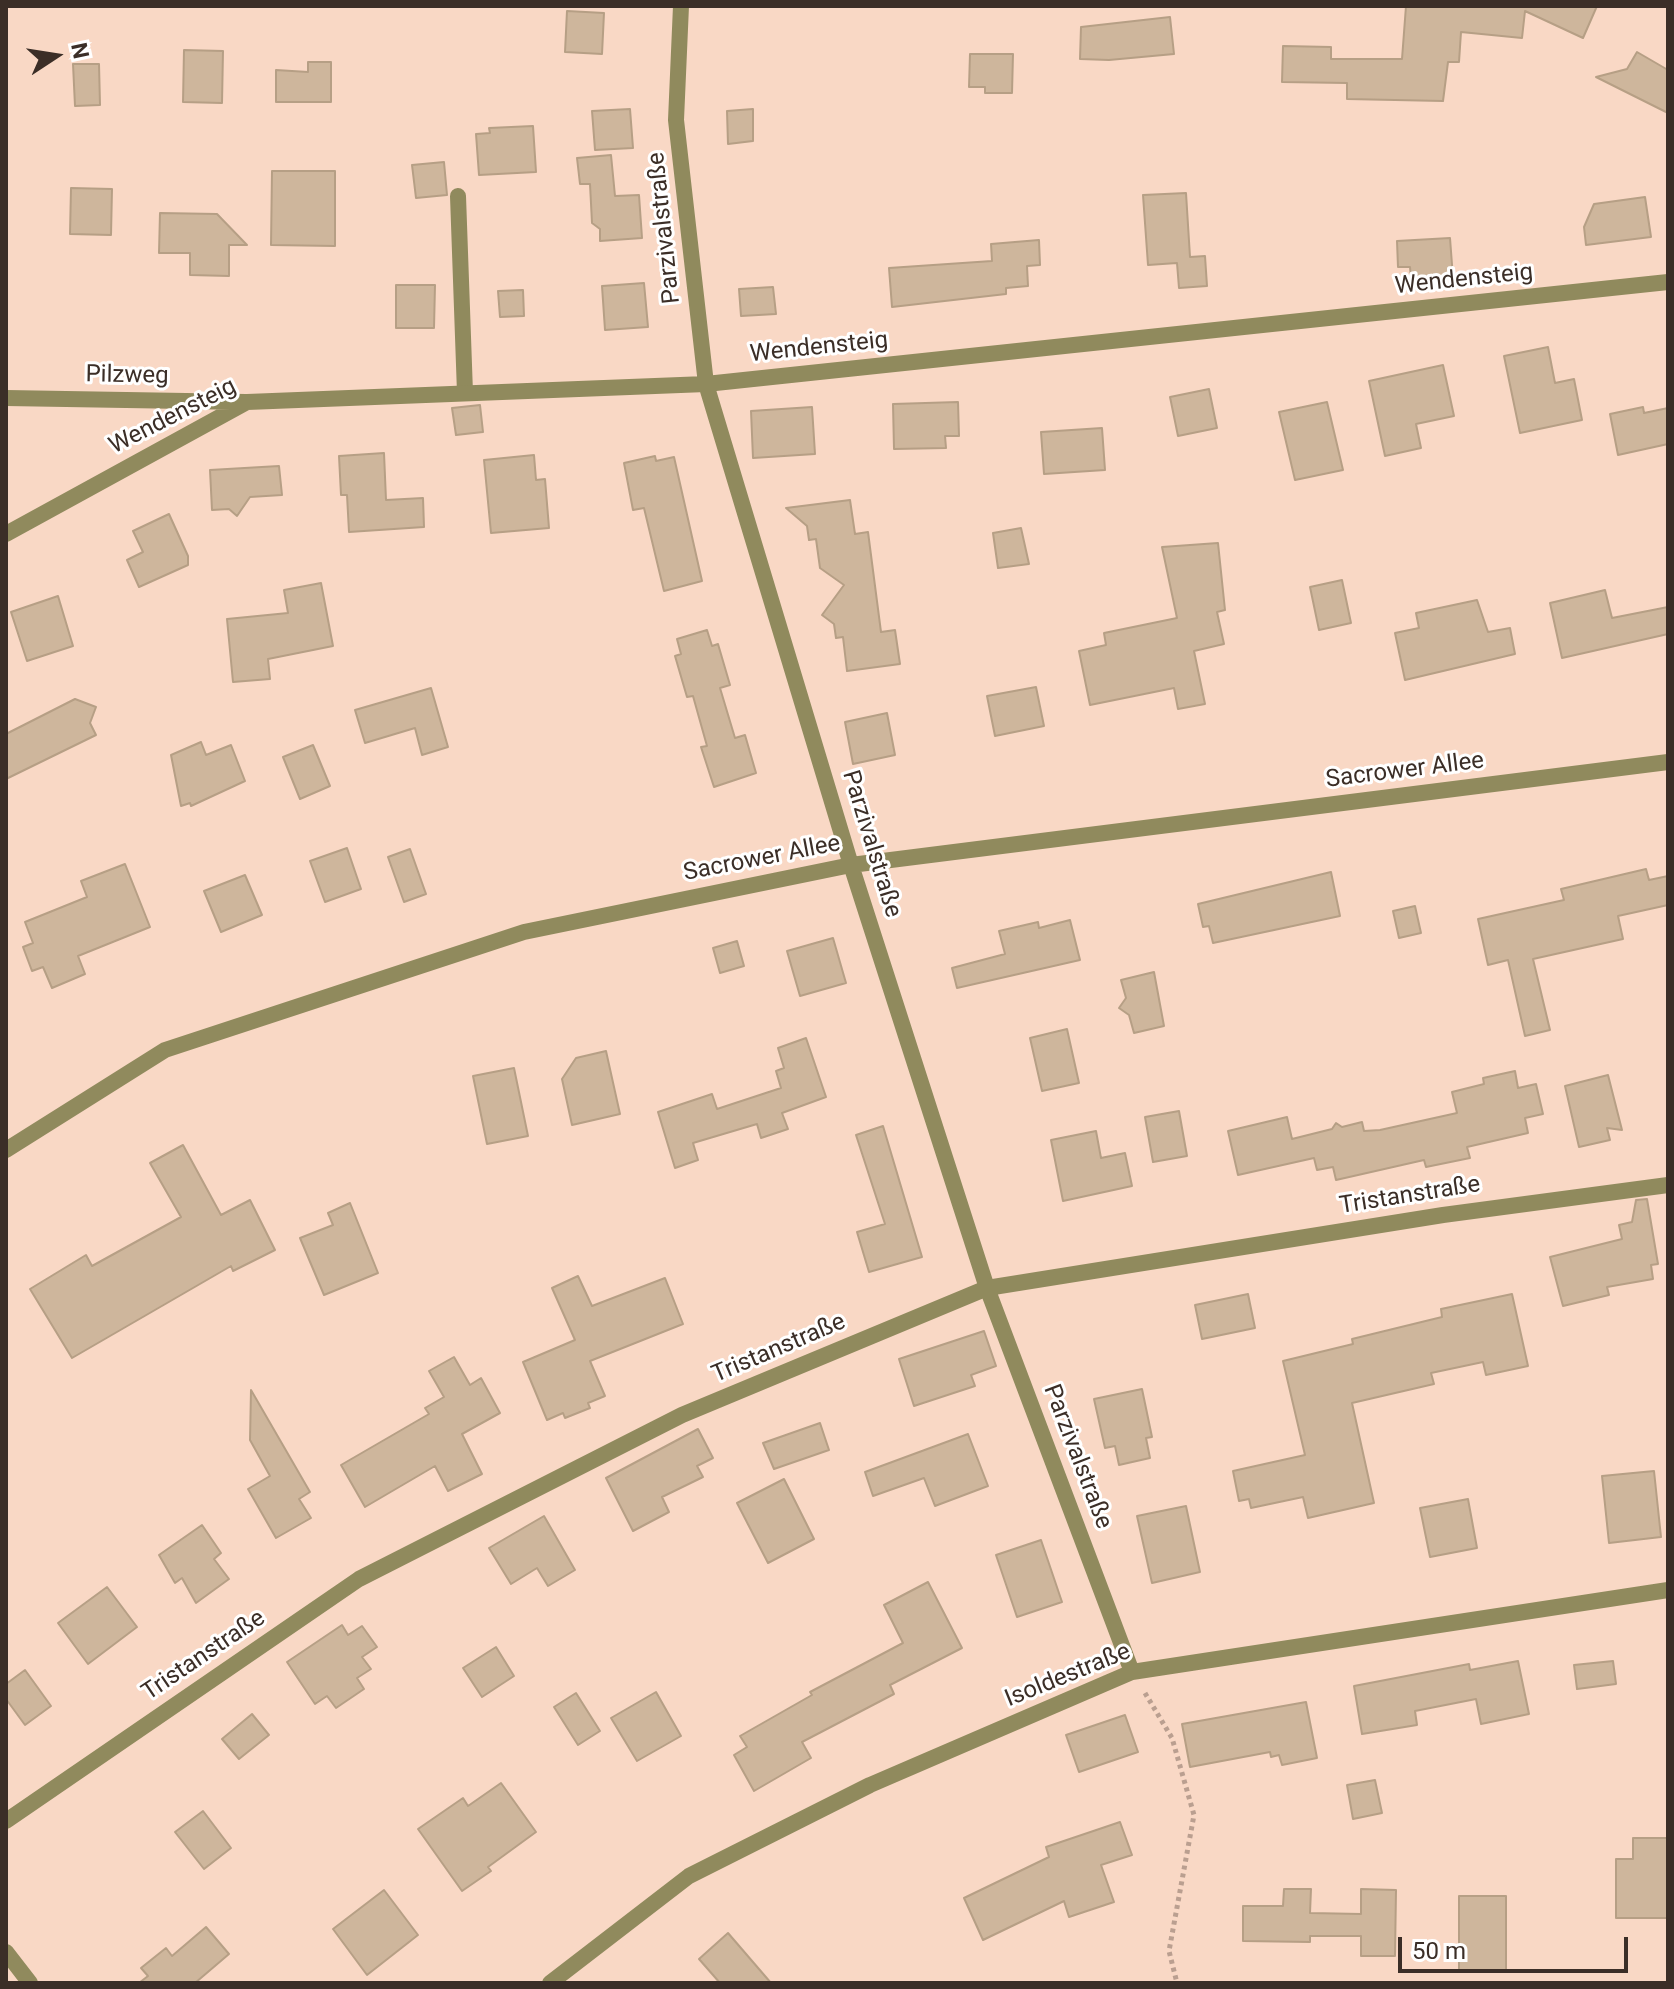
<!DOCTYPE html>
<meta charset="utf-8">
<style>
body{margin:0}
#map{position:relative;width:1674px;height:1989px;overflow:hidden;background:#f9d8c5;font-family:Roboto,sans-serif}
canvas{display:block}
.frame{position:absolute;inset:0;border:8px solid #3b2e27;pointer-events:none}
.north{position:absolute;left:16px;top:16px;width:80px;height:80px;-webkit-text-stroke:6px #fff;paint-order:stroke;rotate:78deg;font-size:22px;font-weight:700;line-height:32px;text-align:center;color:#3b2e27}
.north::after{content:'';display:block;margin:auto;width:28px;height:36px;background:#3b2e27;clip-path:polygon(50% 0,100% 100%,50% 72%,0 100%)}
.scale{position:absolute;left:1398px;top:1937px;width:230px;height:36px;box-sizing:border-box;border:4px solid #3b2e27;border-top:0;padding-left:10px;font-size:24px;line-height:28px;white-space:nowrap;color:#3b2e27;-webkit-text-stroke:6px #fff;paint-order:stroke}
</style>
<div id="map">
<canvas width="1674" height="1989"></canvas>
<div class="frame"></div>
<div class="north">N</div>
<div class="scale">50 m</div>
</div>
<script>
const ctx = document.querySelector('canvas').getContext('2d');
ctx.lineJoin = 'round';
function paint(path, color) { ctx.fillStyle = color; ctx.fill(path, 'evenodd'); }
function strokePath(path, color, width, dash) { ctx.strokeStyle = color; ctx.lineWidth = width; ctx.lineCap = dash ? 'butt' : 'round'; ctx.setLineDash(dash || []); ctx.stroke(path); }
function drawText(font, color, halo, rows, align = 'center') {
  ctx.font = font + ' Roboto,sans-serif'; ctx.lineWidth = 6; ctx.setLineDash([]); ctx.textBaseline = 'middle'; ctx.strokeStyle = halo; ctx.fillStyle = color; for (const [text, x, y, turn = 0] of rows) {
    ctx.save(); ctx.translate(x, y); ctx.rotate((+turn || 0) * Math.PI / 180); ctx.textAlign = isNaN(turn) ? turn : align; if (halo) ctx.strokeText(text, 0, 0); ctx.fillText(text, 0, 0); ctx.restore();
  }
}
const building = new Path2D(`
 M1406 6H1597L1583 38 1525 11 1522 38 1461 32 1459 62H1448L1443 101 1347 99V83L1282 82 1283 46 1331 47V59H1402Z
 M567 11 604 13 602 54 565 52Z
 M1170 17 1174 54 1109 60 1080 59 1081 27Z
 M184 50 223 51 222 103 183 102Z
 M1637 52 1668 70V113L1596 77 1627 69Z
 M970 54H1013L1012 93H985V87H969Z
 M308 62H331V102H276V70L308 72Z
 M73 64H99L100 105 75 106Z
 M630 109 633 148 595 150 592 111Z
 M753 109V141L728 144 727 111Z
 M533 126 536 172 479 175 476 134 490 133 489 128Z
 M611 155 615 196 639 195 642 238 600 241V229L592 223 590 184H580L577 158Z
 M444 162 447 195 416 198 412 165Z
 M272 171H335V246L271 245Z
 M71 188 112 189 111 235 70 234Z
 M1186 193 1190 257 1205 256 1207 286 1179 288 1177 263 1148 265 1143 195Z
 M1645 197 1651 237 1586 245 1584 227 1594 204Z
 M160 213 217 214 247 245H229V276L190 275V253H159Z
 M1450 238 1453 278 1411 280 1410 267H1398L1397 241Z
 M1039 240 1040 265 1027 266 1028 286 1006 288V294L892 307 889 268 992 261 991 244Z
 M644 283 648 327 605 330 602 286Z
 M396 285H435L434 328H396Z
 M773 287 776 314 741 316 739 289Z
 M523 290 524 316 500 317 498 291Z
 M1548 347 1555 383 1574 379 1582 420 1520 433 1504 356Z
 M1443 365 1454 416 1416 424 1421 448 1385 456 1369 381Z
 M1209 389 1217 428 1178 436 1170 397Z
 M958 402 959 436H945L946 448 894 449 893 404Z
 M1327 402 1343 470 1295 480 1279 412Z
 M480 405 483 432 456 435 452 408Z
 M812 407 815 454 753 458 751 411Z
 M1643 407 1644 413 1668 408V444L1618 455 1610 414Z
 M1102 428 1105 470 1044 474 1041 432Z
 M384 453 386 500 423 498 424 527 349 532 347 495H341L339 456Z
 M534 455 536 480 545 479 549 528 491 533 484 460Z
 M655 456 656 461 674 457 702 581 664 591 644 508 633 510 624 463Z
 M279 466 282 495 250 497 237 516 229 509 212 510 210 470Z
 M850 500 855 534 868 532 881 632 895 630 900 664 847 671 843 637 836 638 834 624 822 615 844 585 820 568 816 539 809 540 807 526 786 508Z
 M169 514 188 556V565L139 587 127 560 143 552 133 531Z
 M1021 528 1029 564 998 568 993 533Z
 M1218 543 1225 610 1217 612 1224 644 1194 651 1205 704 1178 709 1174 688 1090 705 1079 651 1106 645 1104 633 1177 618 1162 547Z
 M1342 580 1351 623 1319 630 1310 587Z
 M321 583 333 646 268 659 270 679 233 682 227 619 288 613 284 590Z
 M1605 590 1612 618 1668 607V634L1562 658 1550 603Z
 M58 596 73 646 27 661 11 612Z
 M1477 600 1488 632 1510 628 1515 654 1405 680 1395 633 1419 628 1416 613Z
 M707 630 712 646 718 644 730 685 720 688 735 738 745 735 756 773 714 787 701 747 707 746 693 696 687 697 675 656 681 654 677 639Z
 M1036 687 1044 726 995 736 987 696Z
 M431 688 448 747 422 755 415 728 365 743 355 710Z
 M75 699 96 707 90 723 96 735 6 779V734Z
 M887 713 895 755 853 764 845 722Z
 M201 742 206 755 231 745 245 781 191 806 190 803 181 806 171 755Z
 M313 745 330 786 300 799 283 757Z
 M347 848 361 889 325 902 310 861Z
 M410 849 426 894 404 902 388 857Z
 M125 864 150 927 78 956 85 974 52 988 43 967 32 971 23 947 33 943 25 922 87 897 81 881Z
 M1646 869 1649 880 1668 876V905L1618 916 1623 939 1533 959 1550 1030 1525 1036 1508 960 1488 965 1478 919 1564 900 1561 889Z
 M1331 872 1340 916 1213 943 1209 926 1203 927 1198 904Z
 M245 875 262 915 221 932 204 891Z
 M1415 906 1421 933 1399 938 1393 911Z
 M1070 920 1080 960 957 988 952 968 1005 954 999 931 1038 922 1039 928Z
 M833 938 846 983 800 996 787 951Z
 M737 941 744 966 720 973 713 948Z
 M1154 972 1164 1026 1134 1033 1129 1015 1119 1008 1126 998 1121 980Z
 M1067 1029 1079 1083 1042 1091 1030 1038Z
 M806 1038 826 1097 782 1113 788 1129 761 1138 757 1124 693 1143 698 1160 675 1168 658 1112 712 1094 717 1109 781 1088 776 1071 784 1068 778 1048Z
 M606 1051 620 1114 572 1125 562 1079 576 1058Z
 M514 1068 528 1136 487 1144 473 1076Z
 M1515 1071 1518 1088 1536 1084 1543 1114 1525 1118 1528 1133 1467 1147 1470 1158 1426 1167 1424 1160 1336 1180 1333 1167 1317 1170 1314 1158 1238 1175 1228 1131 1287 1117 1292 1139 1332 1129 1336 1123 1342 1127 1362 1122 1364 1131 1380 1130 1457 1113 1452 1092 1484 1084 1483 1078Z
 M1608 1075 1622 1130 1607 1128 1610 1140 1579 1147 1565 1086Z
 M1179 1111 1187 1156 1153 1162 1145 1117Z
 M883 1126 922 1257 869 1272 857 1232 885 1224 856 1135Z
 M1096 1131 1101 1158 1125 1153 1132 1186 1063 1201 1051 1140Z
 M183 1145 221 1215 250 1200 275 1250 233 1271 231 1266 72 1358 30 1289 86 1255 92 1266 181 1217 150 1163Z
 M1647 1199 1658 1264 1651 1265 1653 1279 1607 1287 1609 1295 1563 1306 1550 1257 1622 1239 1619 1225 1632 1222 1636 1200Z
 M350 1203 378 1273 324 1295 300 1238 333 1225 328 1213Z
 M578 1276 592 1306 665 1278 683 1324 590 1361 605 1396 588 1403 590 1408 565 1418 563 1413 547 1420 523 1362 575 1340 552 1288Z
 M1248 1294 1255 1328 1202 1339 1195 1305Z
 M1512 1294 1528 1366 1486 1375 1483 1362 1431 1373 1434 1384 1352 1403 1374 1503 1308 1518 1303 1497 1251 1508 1249 1499 1239 1501 1233 1471 1305 1455 1283 1361 1353 1344 1352 1339 1442 1317 1441 1309Z
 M984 1331 996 1366 971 1375 975 1386 914 1406 899 1359Z
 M454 1357 470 1385 481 1378 500 1413 462 1434 482 1474 448 1491 435 1466 365 1507 341 1465 429 1414 425 1408 444 1397 429 1371Z
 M1142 1389 1152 1437 1146 1438 1150 1458 1119 1465 1115 1446 1105 1448 1094 1399Z
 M251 1390 310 1492 299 1499 311 1518 276 1538 248 1489 270 1476 250 1440Z
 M820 1423 829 1450 774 1469 763 1443Z
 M698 1429 713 1458 697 1466 703 1477 662 1497 669 1512 633 1531 606 1478Z
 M968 1434 988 1486 935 1506 924 1478 873 1496 865 1472Z
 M1654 1471 1661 1537 1609 1543 1602 1476Z
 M784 1479 814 1539 768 1563 737 1503Z
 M1468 1499 1477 1548 1430 1557 1420 1508Z
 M1186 1506 1200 1572 1152 1583 1137 1516Z
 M544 1516 575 1570 548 1586 537 1568 511 1584 489 1548Z
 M202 1525 221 1553 214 1559 229 1579 196 1603 182 1578 175 1583 159 1555Z
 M1041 1540 1062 1602 1017 1617 996 1555Z
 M928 1582 962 1648 890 1685 894 1694 802 1742 811 1758 754 1791 734 1755 747 1747 740 1736 812 1695 810 1692 903 1643 884 1605Z
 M107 1587 137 1627 88 1664 58 1623Z
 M342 1625 348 1635 362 1626 377 1647 362 1657 371 1669 357 1678 364 1689 336 1708 327 1696 315 1704 287 1662Z
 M496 1647 514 1676 482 1697 463 1668Z
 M1518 1661 1529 1714 1481 1724 1476 1699 1415 1711 1417 1725 1362 1734 1354 1686 1469 1664 1470 1670Z
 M1613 1661 1616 1684 1577 1689 1574 1665Z
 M25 1670 51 1706 25 1725 6 1699V1684Z
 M656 1692 681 1736 637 1761 611 1718Z
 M576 1693 600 1731 578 1745 554 1707Z
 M1306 1702 1317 1758 1282 1765 1279 1755 1271 1757 1270 1752 1190 1767 1182 1724Z
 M252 1714 269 1735 239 1759 222 1739Z
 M1125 1715 1138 1752 1079 1772 1066 1735Z
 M1375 1780 1382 1813 1353 1819 1347 1785Z
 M501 1783 536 1832 488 1867 491 1871 462 1891 418 1829 463 1798 468 1806Z
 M203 1811 231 1848 204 1869 175 1832Z
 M1120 1822 1132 1855 1101 1865 1114 1902 1069 1917 1064 1901 983 1940 964 1898 1049 1857 1046 1847Z
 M1633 1838H1667V1918H1616V1859H1633Z
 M1284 1889H1311L1310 1913 1361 1914V1889L1396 1890 1395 1956H1361V1936H1310V1942L1243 1941V1906H1283Z
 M384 1890 418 1935 367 1975 333 1929Z
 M1459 1896H1506V1971H1459Z
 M206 1927 229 1954 195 1983H139L148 1976 141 1968 166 1948 172 1956Z
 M728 1933 771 1983H720L699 1959Z`);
paint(building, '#ceb69c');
strokePath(building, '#b69f85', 2);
strokePath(new Path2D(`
 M1145 1693 1172 1738 1194 1815 1169 1951 1177 1983`), '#ba9f90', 5, [4, 4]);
strokePath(new Path2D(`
 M458 196 465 393`), '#908a5d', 16);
strokePath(new Path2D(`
 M681 6 676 120 706 384 851 865 987 1288 1132 1672
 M6 398 246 402
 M6 534 247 402 706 384 1668 282
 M6 1150 165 1050 524 932 851 865 1668 762
 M6 1821 359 1579 682 1415 987 1288 1443 1215 1668 1185
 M6 1952 30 1983
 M550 1983 689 1876 870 1785 1132 1672 1668 1590`), '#908a5d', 16);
drawText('24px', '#3b2e27', '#fff', [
 ["Parzivalstraße",665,228,-96],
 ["Wendensteig",1464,280,-6],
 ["Wendensteig",819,348,-6],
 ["Pilzweg",127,376,1],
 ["Wendensteig",173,417,-27],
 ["Sacrower Allee",1405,771,-7],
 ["Parzivalstraße",871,844,73],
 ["Sacrower Allee",762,859,-11],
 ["Tristanstraße",1410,1196,-9],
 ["Tristanstraße",779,1349,-23],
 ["Parzivalstraße",1077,1457,69],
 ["Tristanstraße",204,1656,-34],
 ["Isoldestraße",1068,1676,-22]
]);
</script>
